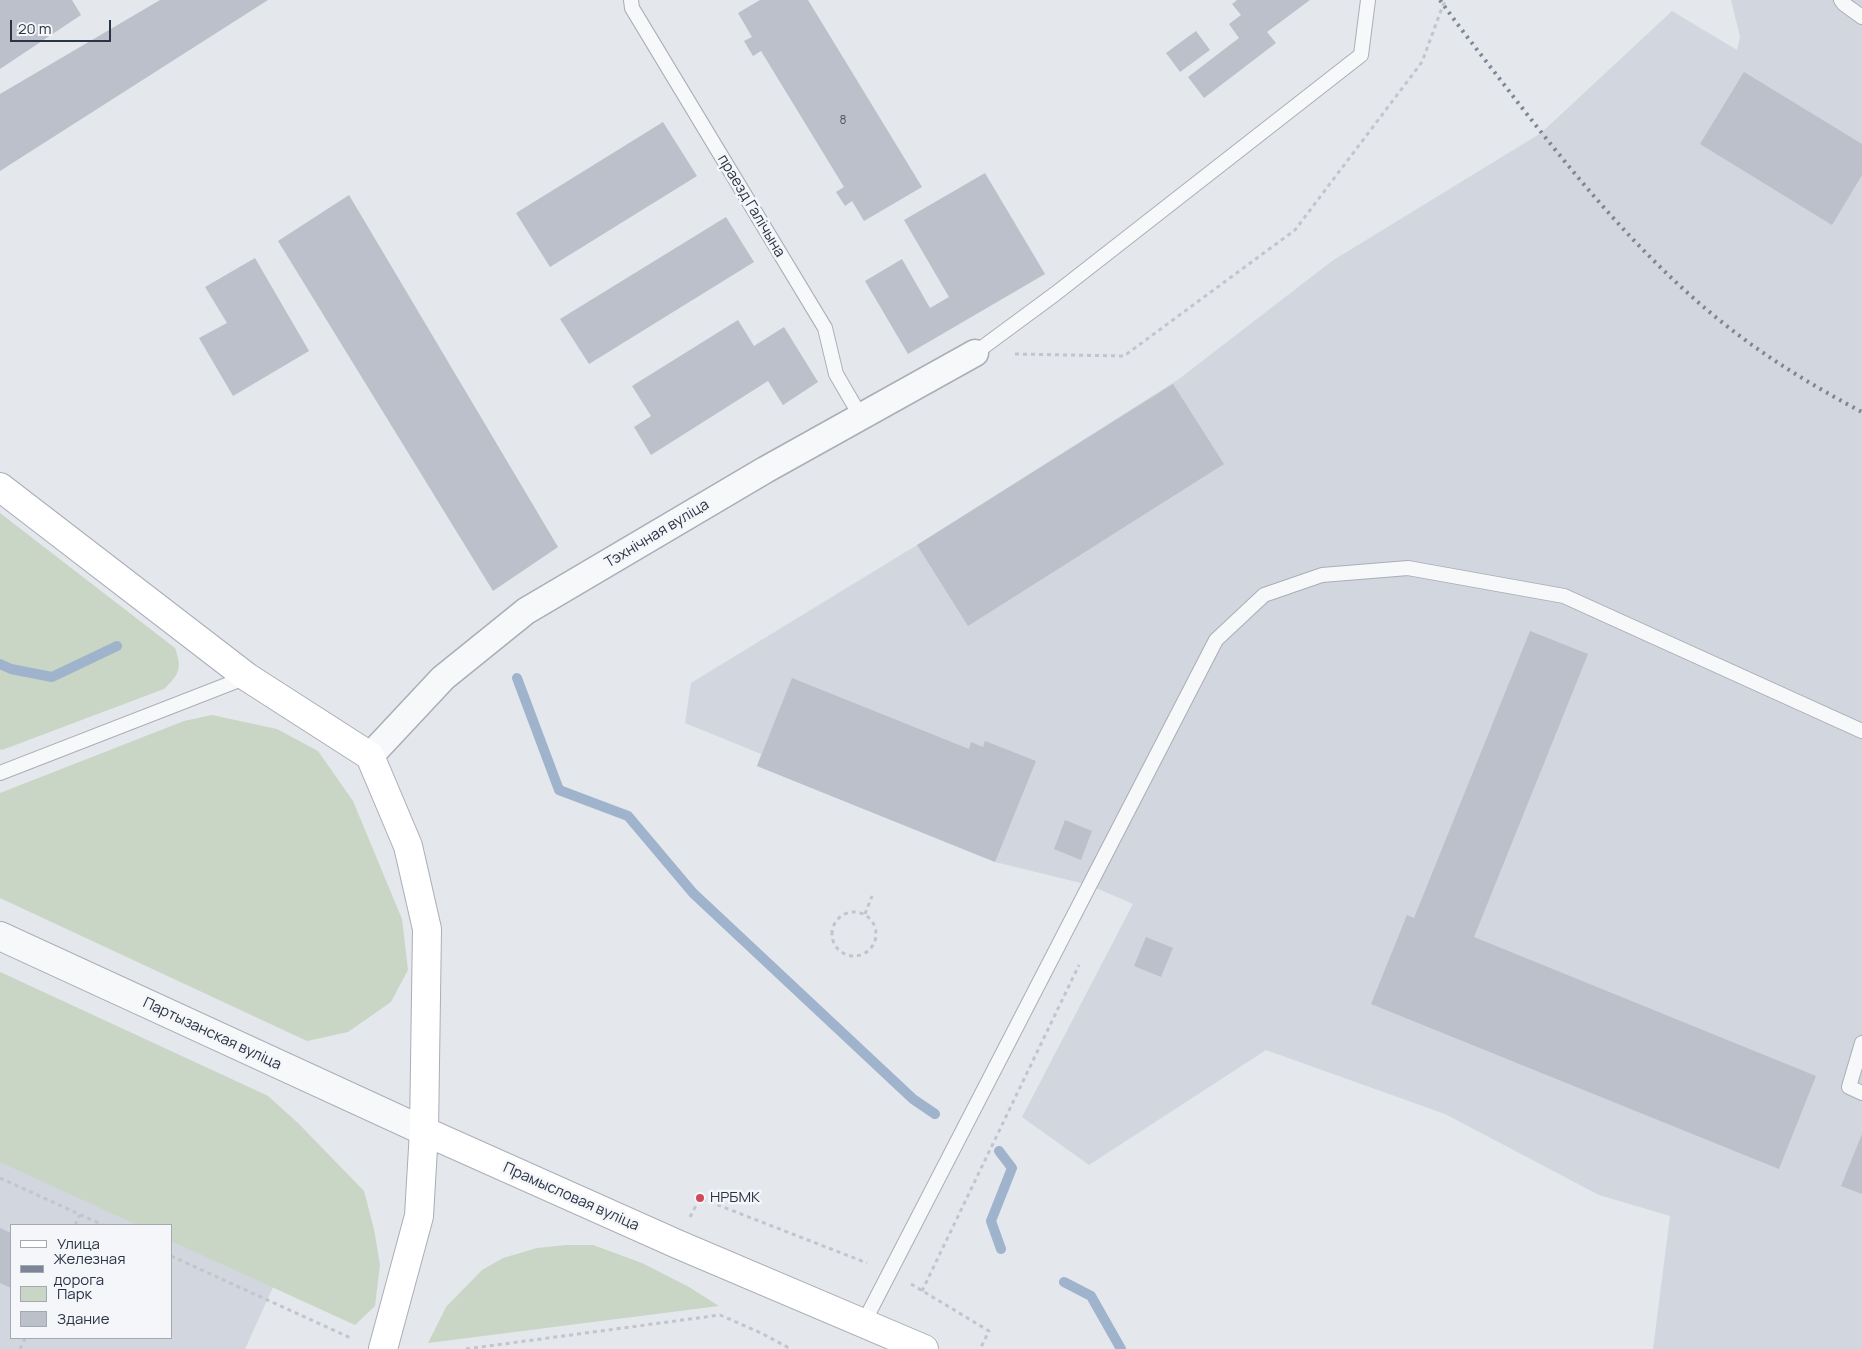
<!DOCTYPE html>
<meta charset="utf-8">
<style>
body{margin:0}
#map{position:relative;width:1862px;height:1349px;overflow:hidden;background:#e4e7ec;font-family:Manrope,sans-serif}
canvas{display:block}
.legend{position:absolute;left:10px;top:1224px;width:162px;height:115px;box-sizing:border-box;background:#f4f6f9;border:1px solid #a4a8b1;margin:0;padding:6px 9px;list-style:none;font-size:15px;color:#2b3445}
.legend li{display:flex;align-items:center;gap:10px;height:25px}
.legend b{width:25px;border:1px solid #a4a8b1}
.scale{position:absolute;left:10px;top:20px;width:101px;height:22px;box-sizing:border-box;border:2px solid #2b3445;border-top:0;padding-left:6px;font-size:15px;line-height:18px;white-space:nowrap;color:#2b3445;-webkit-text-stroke:4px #f4f6f9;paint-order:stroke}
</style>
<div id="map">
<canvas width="1862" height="1349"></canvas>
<ul class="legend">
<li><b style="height:6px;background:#fff"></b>Улица</li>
<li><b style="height:6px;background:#7d8696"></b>Железная дорога</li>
<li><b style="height:14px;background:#c9d6c5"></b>Парк</li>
<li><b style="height:14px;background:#bbc0ca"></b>Здание</li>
</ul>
<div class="scale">20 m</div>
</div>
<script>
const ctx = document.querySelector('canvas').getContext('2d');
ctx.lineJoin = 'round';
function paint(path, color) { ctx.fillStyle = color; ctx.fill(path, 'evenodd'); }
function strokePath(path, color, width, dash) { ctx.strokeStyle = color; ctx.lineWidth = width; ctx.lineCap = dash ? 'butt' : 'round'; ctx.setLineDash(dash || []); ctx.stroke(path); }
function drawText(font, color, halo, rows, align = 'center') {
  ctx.font = font + ' Manrope,sans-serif'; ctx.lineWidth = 5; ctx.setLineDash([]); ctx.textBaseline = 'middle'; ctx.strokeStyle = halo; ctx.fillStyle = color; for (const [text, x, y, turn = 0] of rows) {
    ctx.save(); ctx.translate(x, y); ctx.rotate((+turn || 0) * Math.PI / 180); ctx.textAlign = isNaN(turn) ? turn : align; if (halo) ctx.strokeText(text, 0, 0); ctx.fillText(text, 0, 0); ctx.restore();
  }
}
paint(new Path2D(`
 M1731 0H1862V1349H1653L1670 1216 1599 1195 1445 1114 1266 1050 1089 1165 1022 1117 1133 904 1089 885 995 862 757 766 761 754 685 723 691 683 917 545 1179 379 1332 261 1541 133 1672 11 1737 50 1740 37Z
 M0 972 268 1096 321 1181 245 1349H0ZM11 1225H171V1338H11Z`), '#d2d6de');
paint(new Path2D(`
 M0 513 175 648C182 668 180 674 164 689L2 750 0 749Z
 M212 715 277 729 318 751 353 801 402 919 408 970 391 1002 348 1032 307 1041 0 898V793L184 721Z
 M0 972 268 1096 298 1123 364 1191 374 1229 380 1265 375 1306 355 1325 171 1241V1225H137L0 1162Z
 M566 1245H593L642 1263 689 1287 719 1306 428 1343 446 1307 482 1270 503 1258 537 1248Z`), '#c9d6c5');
strokePath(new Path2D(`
 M0 664 11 669 52 677 117 646
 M517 678 559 790 628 816 693 893 913 1099 935 1114
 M999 1151 1012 1168 991 1221 1001 1249
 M1064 1282 1091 1296 1121 1349`), '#9fb4cc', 10);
paint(new Path2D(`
 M0 0H72L81 15 0 69Z
 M160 0H268L0 171V94Z
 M760 0H808L922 187 864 221 852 201 845 206 836 192 844 187 761 51 753 56 744 41 752 37 738 13Z
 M1237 0H1310L1267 32 1276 43 1204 98 1188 77 1239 38 1229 24 1241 15 1232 4Z
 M1196 31 1210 50 1180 72 1166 53Z
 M1744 72 1862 144V175L1832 225 1700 144Z
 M663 122 697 176 550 267 516 213Z
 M985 173 1045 274 908 354 865 281 902 259 930 308 949 297 904 220Z
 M349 195 558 547 493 591 278 241Z
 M726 217 754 262 589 364 560 319Z
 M255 258 309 351 233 396 199 338 227 323 205 287Z
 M738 320 754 346 784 327 818 382 783 405 768 381 651 455 634 427 651 416 632 386Z
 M1173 384 1224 464 968 626 917 545Z
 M1530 631 1588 654 1474 937 1816 1076 1779 1169 1371 1004 1407 915 1414 918Z
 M792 678 969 749 971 742 983 747 985 741 1036 761 995 862 757 766Z
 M1065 820 1092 831 1081 860 1054 849Z
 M1146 937 1173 948 1161 977 1134 966Z
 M1862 1134V1194L1841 1186Z
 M0 1228 11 1233V1288L0 1283Z`), '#bbc0ca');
const service = new Path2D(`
 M631 0 632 8 825 328 836 374 861 417
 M1841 0 1844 4 1862 17
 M975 353 1055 294 1361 55 1368 0
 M0 773 247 677
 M1862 1043 1849 1087 1862 1093
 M863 1324 1216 640 1264 595 1322 575 1408 568 1564 596 1862 731`);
const minor = new Path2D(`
 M370 756 443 678 526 611 765 470 975 353`);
const tertiary = new Path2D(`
 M0 936 424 1131`);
const secondary = new Path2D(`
 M0 487 247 677 370 756 408 846 427 929 424 1131 419 1216 383 1349
 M424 1131 677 1244 924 1349`);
strokePath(service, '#a9aeb7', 16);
strokePath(minor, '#a9aeb7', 29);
strokePath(tertiary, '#a9aeb7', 30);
strokePath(secondary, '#a9aeb7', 30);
strokePath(new Path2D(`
 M1015 354 1124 356 1295 230 1422 62 1443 5 1447 0
 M832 934a22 22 0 1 1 44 0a22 22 0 1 1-44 0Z
 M865 914 872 896
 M0 1178 103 1225
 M690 1217 700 1198 867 1263
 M75 1225 80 1215
 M171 1256 353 1339
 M911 1284 989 1331 980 1349
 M922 1291 1079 965
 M20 1349 25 1338
 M466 1349 720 1315 761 1333 791 1349`), '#c2c5cb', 3, [4, 4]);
strokePath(service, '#f7f8fa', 14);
strokePath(minor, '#f7f8fa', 26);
strokePath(tertiary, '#f7f8fa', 28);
strokePath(secondary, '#fff', 28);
strokePath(new Path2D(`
 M1440 0C1462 31 1486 61 1509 91 1580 183 1657 277 1752 345 1787 370 1824 392 1862 412`), '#7d8696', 4, [2.5, 5]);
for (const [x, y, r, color] of [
 [700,1198,5,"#d1495b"]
]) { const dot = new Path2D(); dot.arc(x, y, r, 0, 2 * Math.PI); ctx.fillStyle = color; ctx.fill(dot); strokePath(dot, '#f4f6f9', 2); }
drawText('12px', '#4f5766', null, [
 ["8",843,121]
]);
drawText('15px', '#2b3445', '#f4f6f9', [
 ["праезд Галічына",751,206,59],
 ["Тэхнічная вуліца",657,534,-31],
 ["Партызанская вуліца",212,1034,25],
 ["Прамысловая вуліца",571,1197,24]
]);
drawText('15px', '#2b3445', '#f4f6f9', [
 ["НРБМК",710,1198]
], 'left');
</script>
